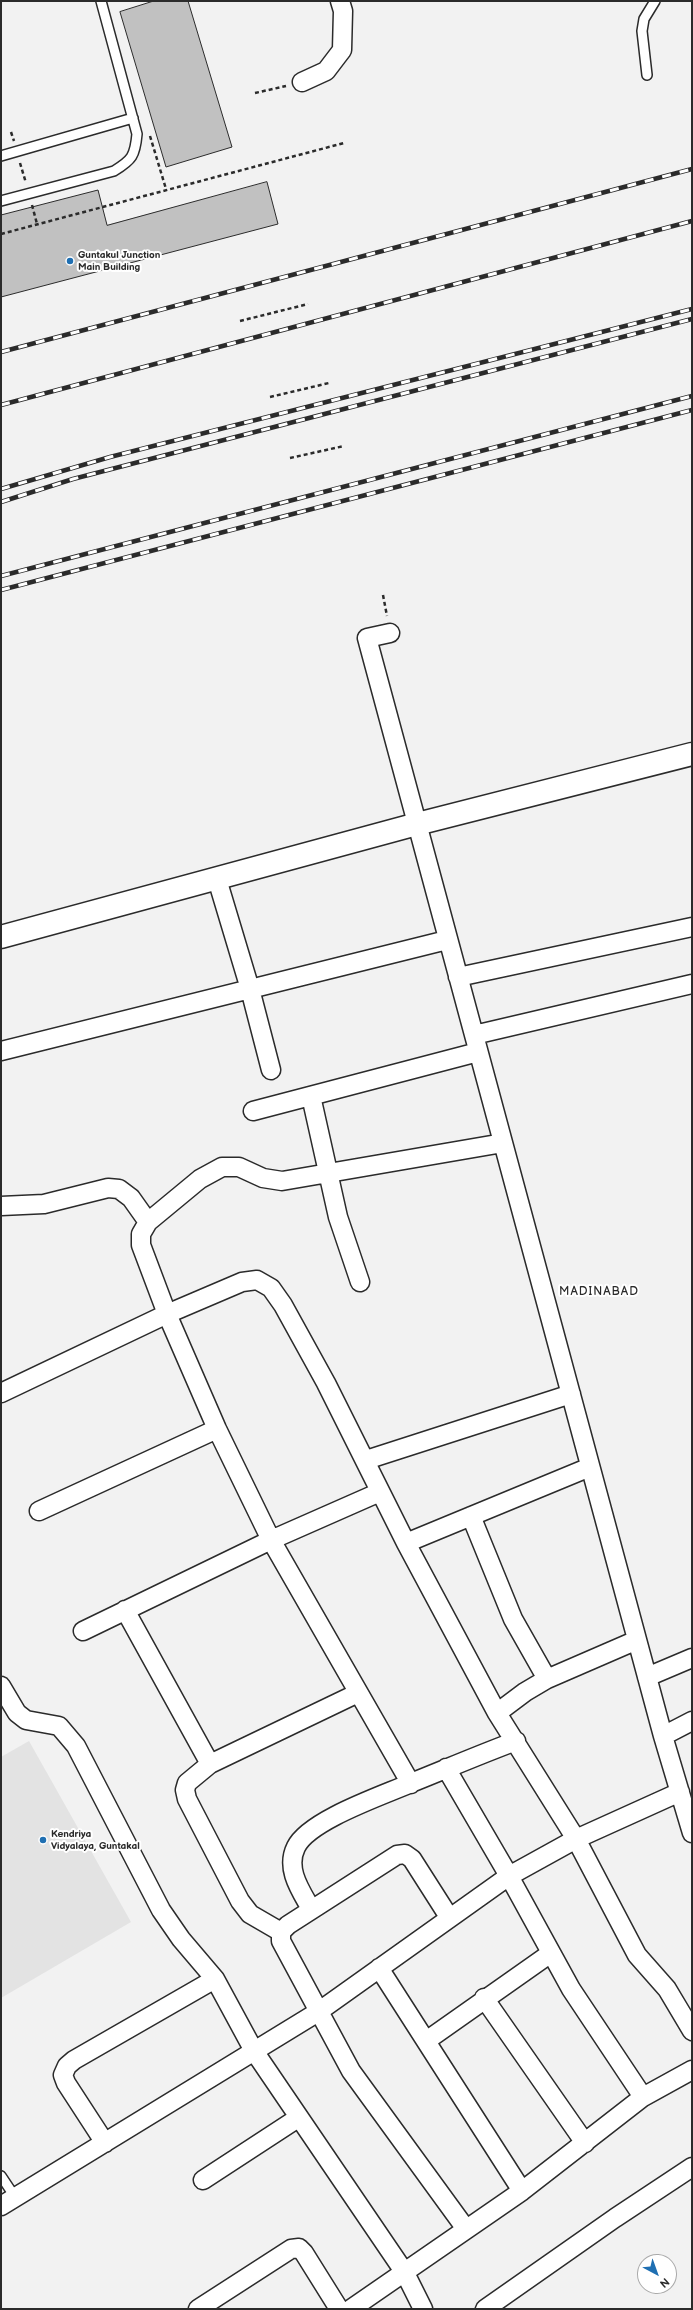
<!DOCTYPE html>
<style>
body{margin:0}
#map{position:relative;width:693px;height:2310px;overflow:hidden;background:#f2f2f2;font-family:"Balsamiq Sans",sans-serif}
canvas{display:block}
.frame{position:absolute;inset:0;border:2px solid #2b2b2b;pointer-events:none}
.north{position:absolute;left:637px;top:2254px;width:40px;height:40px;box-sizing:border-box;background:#fff;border:1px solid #aaa;border-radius:50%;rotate:139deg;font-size:11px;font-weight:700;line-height:16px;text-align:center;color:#2b2b2b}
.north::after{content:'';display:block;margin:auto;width:14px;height:18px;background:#1f6fb2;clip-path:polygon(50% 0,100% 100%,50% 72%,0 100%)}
</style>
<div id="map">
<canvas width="693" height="2310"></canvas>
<div class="frame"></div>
<div class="north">N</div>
</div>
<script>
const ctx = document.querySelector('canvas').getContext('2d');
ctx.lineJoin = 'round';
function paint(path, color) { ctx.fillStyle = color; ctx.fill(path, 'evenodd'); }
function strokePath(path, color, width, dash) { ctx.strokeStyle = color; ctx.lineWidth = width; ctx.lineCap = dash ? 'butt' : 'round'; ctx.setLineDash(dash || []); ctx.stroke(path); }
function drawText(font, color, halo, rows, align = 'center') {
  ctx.font = font + ' "Balsamiq Sans",sans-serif'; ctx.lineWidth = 4; ctx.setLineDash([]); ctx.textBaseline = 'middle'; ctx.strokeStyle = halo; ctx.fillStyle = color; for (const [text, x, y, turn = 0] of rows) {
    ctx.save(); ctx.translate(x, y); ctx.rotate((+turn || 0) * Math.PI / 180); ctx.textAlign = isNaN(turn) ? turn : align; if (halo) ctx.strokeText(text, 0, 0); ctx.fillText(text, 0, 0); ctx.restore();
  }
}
paint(new Path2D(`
 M29 1741 131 1922 1 1998V1757Z`), '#e3e3e3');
const building = new Path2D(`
 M154 1H188L232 147 166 167 120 12Z
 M267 182 278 224 1 297V215L98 190 107 225Z`);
paint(building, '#c1c1c1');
strokePath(building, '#2b2b2b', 1);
const lane = new Path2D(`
 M647 75 642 31 644 19 655 1
 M1 156 133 118
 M1 201 114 171C132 160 135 156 137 134L101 1
 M1 2176 15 2197`);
const street = new Path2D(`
 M302 82 326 71 342 50 343 11 340 1
 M390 633 367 638 663 1736 692 1833
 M217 879 250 989 271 1070
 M458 977 692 927
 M474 1035 692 984
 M1 1051 447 940
 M311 1096 338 1217 360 1282
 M253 1111 478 1052
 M1 1206 44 1204 108 1188 119 1189 131 1198 148 1222
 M1 1393 167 1314 242 1282 257 1280 271 1288 283 1305 326 1383 406 1543 497 1713 576 1839 637 1955 667 1989 692 2031
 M366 1460 571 1394
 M39 1511 217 1429
 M471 1516 513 1619 547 1679
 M406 1543 590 1467
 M125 1610 210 1764
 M83 1631 271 1540 380 1492
 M647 1677 692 1658
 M1 1686 17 1713 26 1720 59 1726 76 1746 161 1910 181 1939 215 1979 254 2051 405 2273 423 2309
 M497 1713 525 1692 547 1679 637 1640
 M663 1736 692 1721
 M446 1768 509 1876 571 1989 643 2097
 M411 1784 271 1540 217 1429 167 1314 141 1245V1234L148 1222 200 1179 222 1167H239L263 1178 282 1181 503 1143
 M311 1909C301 1891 285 1869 296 1847 309 1820 384 1795 411 1783 446 1769 481 1754 516 1741
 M449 1917 412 1859 405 1854 397 1855 288 1925 281 1932V1941L351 2071 466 2229
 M281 1932 250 1914 240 1901 187 1799 185 1790 187 1783 210 1764 358 1693
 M379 1968 522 2191
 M484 1998 585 2143
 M426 2041 551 1953
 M105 2143 66 2083 63 2075 67 2066 74 2060 215 1979
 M203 2180 298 2118
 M1 2206 318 2012 509 1876 576 1839 680 1792
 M198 2309 291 2249 299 2248 304 2253 339 2309
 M351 2309 522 2191 643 2097 692 2070
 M485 2309 615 2218 692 2167`);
const secondary = new Path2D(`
 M1 937 417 824 692 754`);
strokePath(lane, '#2b2b2b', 12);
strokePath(street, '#2b2b2b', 21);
strokePath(secondary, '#2b2b2b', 25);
strokePath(new Path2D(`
 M255 93 286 86
 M11 132 14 141
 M150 136 166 189
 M20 163 26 183
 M32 205 37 224
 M1 234 344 143
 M240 321 308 304
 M270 397 329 383
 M290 458 344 446
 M383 595 387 616`), '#2b2b2b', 2.5, [4, 3]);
strokePath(lane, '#fff', 9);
strokePath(street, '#fff', 18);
strokePath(secondary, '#fff', 22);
const rail = new Path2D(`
 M1 352 692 169
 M1 405 692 221
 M1 489 110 457 692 309
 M1 502 73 479 692 319
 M1 576 692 396
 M1 590 692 410`);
strokePath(rail, '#2b2b2b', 4.5);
strokePath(rail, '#fff', 3, [9]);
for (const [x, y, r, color] of [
 [70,261,4,"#1f6fb2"],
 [43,1840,4,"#1f6fb2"]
]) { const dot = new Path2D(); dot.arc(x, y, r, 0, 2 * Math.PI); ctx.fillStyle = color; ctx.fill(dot); strokePath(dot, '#fff', 1.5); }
drawText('bold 10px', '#2b2b2b', '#fff', [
 ["Guntakul Junction",78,255],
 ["Main Building",78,267],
 ["Kendriya",51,1834],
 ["Vidyalaya, Guntakal",51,1846]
], 'left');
ctx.letterSpacing = '1px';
drawText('12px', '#2b2b2b', '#fff', [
 ["MADINABAD",599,1292]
]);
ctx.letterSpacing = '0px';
</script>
